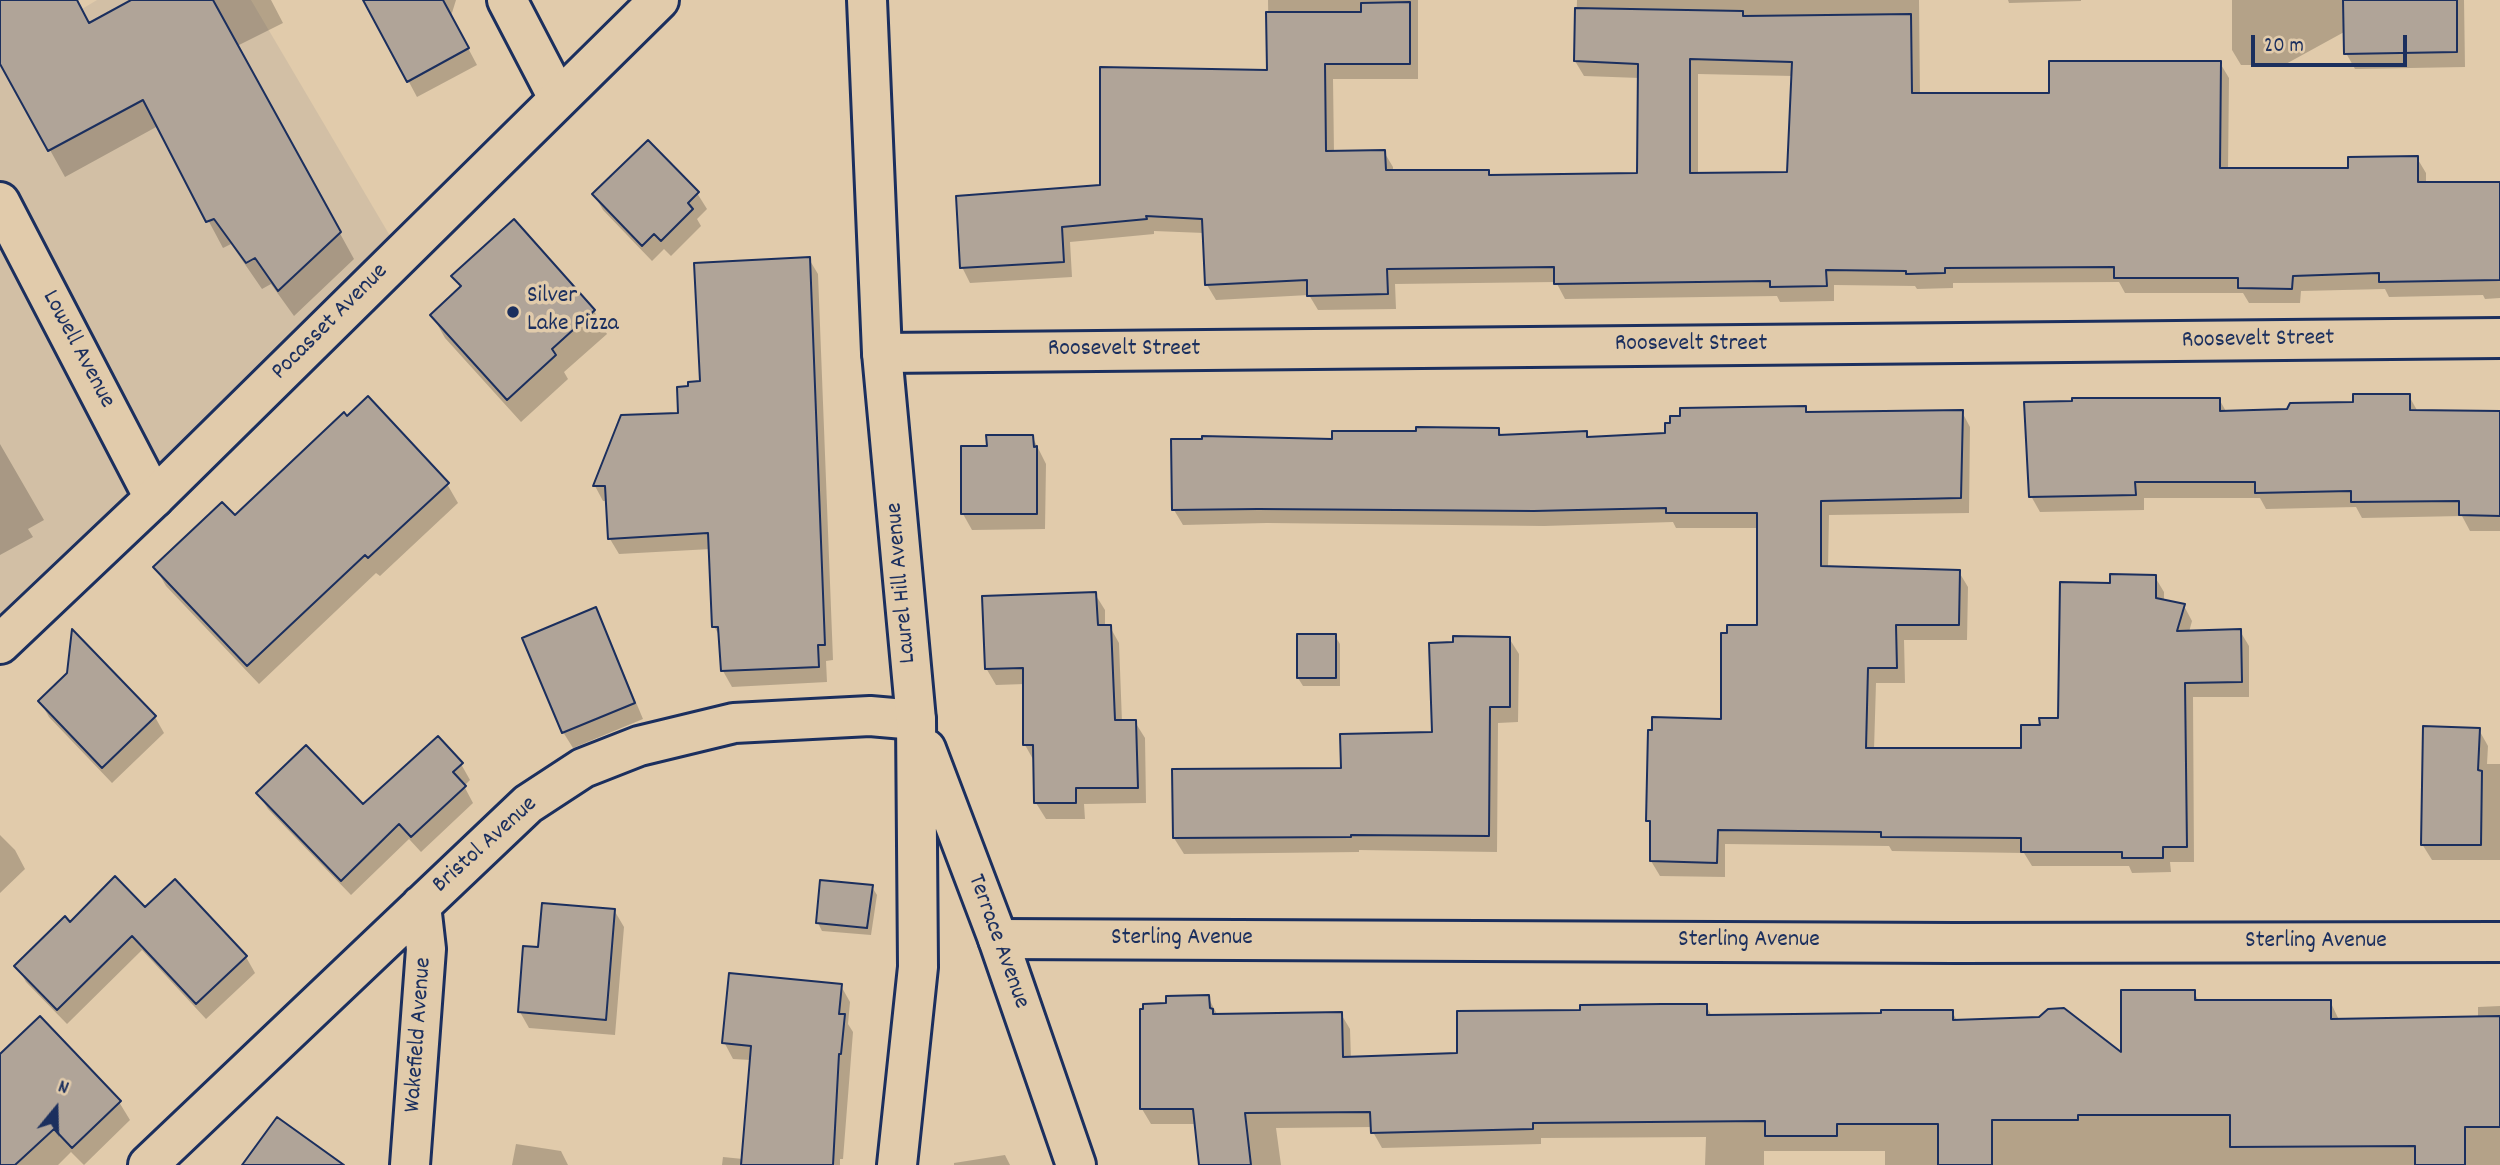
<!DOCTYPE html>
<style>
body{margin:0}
#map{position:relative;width:2500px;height:1165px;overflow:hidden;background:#e1cbab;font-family:Dekko,sans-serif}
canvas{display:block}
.north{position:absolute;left:21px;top:1074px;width:70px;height:70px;-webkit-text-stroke:5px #e1cbab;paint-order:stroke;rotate:19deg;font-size:19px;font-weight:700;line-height:28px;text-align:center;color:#1b2f5e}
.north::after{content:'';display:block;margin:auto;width:24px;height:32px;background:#1b2f5e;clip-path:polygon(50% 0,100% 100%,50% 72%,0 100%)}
.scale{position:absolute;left:2251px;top:35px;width:156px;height:32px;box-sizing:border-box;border:4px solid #1b2f5e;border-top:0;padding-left:9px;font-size:21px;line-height:24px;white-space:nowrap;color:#1b2f5e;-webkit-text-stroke:5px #e1cbab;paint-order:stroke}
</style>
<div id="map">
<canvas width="2500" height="1165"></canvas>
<div class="north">N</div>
<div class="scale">20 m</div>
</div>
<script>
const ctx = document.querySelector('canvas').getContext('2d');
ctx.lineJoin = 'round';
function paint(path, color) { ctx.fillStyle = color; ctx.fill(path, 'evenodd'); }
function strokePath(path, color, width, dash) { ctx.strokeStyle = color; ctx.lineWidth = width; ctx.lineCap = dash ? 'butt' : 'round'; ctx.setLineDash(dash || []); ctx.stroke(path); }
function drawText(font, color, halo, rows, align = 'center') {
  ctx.font = font + ' Dekko,sans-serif'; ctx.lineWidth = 7; ctx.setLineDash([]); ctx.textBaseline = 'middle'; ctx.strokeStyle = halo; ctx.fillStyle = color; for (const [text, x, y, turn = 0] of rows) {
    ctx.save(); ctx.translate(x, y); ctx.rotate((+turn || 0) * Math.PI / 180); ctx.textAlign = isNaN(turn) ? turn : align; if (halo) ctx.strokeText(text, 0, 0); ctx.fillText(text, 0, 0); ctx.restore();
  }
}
paint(new Path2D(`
 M97 0H251L406 263 0 642V58Z`), '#d2bfa5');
paint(new Path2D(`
 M0 0H76L89 25 135 0H271L283 23 237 46 354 259 294 316 271 284 262 289 231 244 223 248 158 126 65 177 0 60Z
 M365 0H456L451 16 477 65 417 97Z
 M1268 0H1489H1418V79H1333L1334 153 1384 152 1393 167V172H1488L1490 177 1639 175 1640 78 1584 76 1575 61 1577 0H1919L1920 95H2051L2220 63 2229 78 2228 170H2350L2417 158 2426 173V184L2500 183V298L2485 299 2483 295 2389 297 2385 289 2301 291 2300 303H2249L2243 293H2125L2119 282 1953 283V288L1917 289 1915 286 1834 285V301L1780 302 1777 296 1565 299 1556 282 1395 284 1396 309 1318 310 1309 295 1216 300 1207 285 1204 233 1154 231V234L1070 242 1072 277 970 283 962 267 1102 187 1269 72ZM1698 74 1793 76 1789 174 1698 175Z
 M2008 0H2081V1L2009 3Z
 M2232 0H2464L2465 67 2355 69 2346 53V31L2284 65H2241L2232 50Z
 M697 193 707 209 697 219 701 226 671 256 664 249 652 261 603 210 594 194Z
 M809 259 818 274 833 660 826 661 827 682 732 687 723 671 721 639 714 626 711 549 619 554 610 539 608 501H603L595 486 622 417 680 414 702 383Z
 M454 276 594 311 607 334 564 372 568 379 521 422 445 338 432 315 461 289Z
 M2409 396 2418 412H2500V531H2470L2462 516 2362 518 2356 507 2266 509 2260 498H2144V510L2040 512 2031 496 2219 399 2227 413 2288 411Z
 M1805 408 1809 414 1962 412 1970 427 1969 513 1829 515 1828 568 1959 572 1968 587 1967 640H1904L1905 683H1876L1874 750 2022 749 2042 726 2060 720 2112 585 2155 577 2164 592V601L2184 606 2192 621 2189 632 2240 631 2249 646V697H2193L2194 862H2170L2171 872 2132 873 2129 866H2032L2024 853 1892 851 1889 846 1725 844V877L1660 876 1651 861 1652 828 1648 820 1723 720 1759 627V528H1676L1673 522 1544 526 1267 523 1183 525 1174 510 1334 440 1498 429 1502 436 1586 433 1589 439 1667 435Z
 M1032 436 1046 464 1045 529 972 530 963 514 989 448Z
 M0 444 44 520 28 529 33 537 0 555Z
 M447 484 458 503 380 576 376 573 259 684 166 586 155 567 235 518Z
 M1095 594 1105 610V627H1110L1119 643 1122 722H1135L1145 738 1146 803 1084 804 1085 819H1046L1036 803 1034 761 1025 745V684L996 685 986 668Z
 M595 610 604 626 643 719 573 748 563 732Z
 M1335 636 1340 644V686H1303L1298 678Z
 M1509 638 1519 654 1518 722 1498 723 1497 852 1359 850V852L1184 854 1174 838 1433 734 1455 644Z
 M40 701 155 717 164 733 112 783 49 717Z
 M2479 730 2488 746 2487 764H2500V860H2432L2422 844Z
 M461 764 470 780 464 786 473 803 421 852 409 839 351 895 268 809 258 793 363 807Z
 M0 835 15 850 25 869 0 893Z
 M175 882 246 957 255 973 206 1019 142 950 67 1024 26 982 17 966 70 924 145 909Z
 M872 887 877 895 871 935 822 931 818 923Z
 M614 910 624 927 615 1035 529 1028 520 1012 540 948Z
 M841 986 850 1002 848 1024 853 1032 843 1159H840V1165H722L723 1157 743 1159 751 1060 733 1059 724 1042Z
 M2194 992 2199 1002 2330 1001 2339 1020 2478 1018V1007L2500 1006V1165H1885V1151H1764V1165H1705L1706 1137 1541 1138V1144L1382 1148 1373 1132V1127L1276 1128 1281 1165H1200L1196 1124H1151L1142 1109 1168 1005 1208 997 1218 1016 1341 1014 1350 1029 1351 1059 1459 1055 1581 1012 1706 1005 1712 1017 1952 1011 1957 1021 2122 1056Z
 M0 1057 119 1102 130 1120 84 1165 71 1152 58 1165H0Z
 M516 1144 561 1151 568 1165H512Z
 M1005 1155 1010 1165H954V1163Z`), '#0003');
const building = new Path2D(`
 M0 0H77L89 23 131 0H213L341 232 278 291 255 258 246 263 214 219 206 222 143 100 48 151 0 64Z
 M363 0H443L469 48 407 82Z
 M2343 0H2457V52L2344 54Z
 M1410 2V64H1325L1326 151 1385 150 1386 170H1489V175L1637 173 1638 64 1574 61 1575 8 1743 11V16L1911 14 1912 93H2049V61H2221L2220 168H2348V157L2418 156V182H2500V280L2379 282V273L2293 276 2292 289 2238 288V278H2114V267L1945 268V273L1906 274V271L1826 270 1827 286 1770 287V281L1554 284V267L1387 269 1388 294 1307 296V280L1205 285 1202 219 1146 216 1147 219 1062 227 1064 262 960 268 956 196 1100 185V67L1267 70 1266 12H1361V3ZM1690 59 1792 62 1787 172 1690 173Z
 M648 140 699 192 688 203 693 209 661 241 654 234 642 246 592 194Z
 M514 219 595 310 552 349 556 355 507 400 430 315 461 286 451 276Z
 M810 257 825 645H818L819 667 721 671 718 627H712L708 533 608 539 605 486H593L621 415 678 413 677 387 688 386V382L700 381 694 263Z
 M2353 394H2410V410L2500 411V516L2459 515V501L2351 502V491L2255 493V482H2135L2136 495 2029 497 2024 402 2072 401V398H2220V411L2287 409 2290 403 2353 402Z
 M368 396 449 483 368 558 365 555 247 666 153 567 222 502 235 515 344 412 347 416Z
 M1806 406V412L1963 410 1961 498 1821 501V566L1960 570 1959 625H1896L1897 668H1868L1866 748H2021V725H2040L2039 718H2058L2060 582 2110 583V574L2156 575V598L2185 604 2177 631 2241 629 2242 682 2185 683 2187 847H2163V858H2122V852H2021V838L1881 837V832L1718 830 1717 863 1650 861V821H1646L1648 730H1652V717L1721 719V633H1727V625H1757V513H1666V508L1534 511 1258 509 1172 510 1171 439H1202V436L1332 439V431H1416V427L1499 428V435L1587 431V437L1665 433V423H1670V416H1680V408Z
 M986 435H1033L1034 447 1037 446V514H961V446H987Z
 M1096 592 1098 625H1111L1115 720H1136L1138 788H1076V803H1034L1033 745H1023V668L985 669 982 596Z
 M596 607 635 703 562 733 522 638Z
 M72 629 156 716 102 768 38 701 67 673Z
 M1297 634H1336V678H1297Z
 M1453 636 1510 637V707H1490L1489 836 1351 835V837L1173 838 1172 769 1341 768 1340 734 1432 732 1429 643 1453 642Z
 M2423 726 2480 728 2478 770 2482 771 2481 845H2421Z
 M438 736 463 763 453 772 466 786 411 837 399 824 341 881 256 793 306 745 363 804Z
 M115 876 145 907 175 879 247 956 196 1004 132 936 57 1010 14 966 65 916 70 922Z
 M820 880 873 885 867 928 816 923Z
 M542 903 615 909 606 1020 518 1012 523 946 538 947Z
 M729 973 842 984 839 1014H845L841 1054H839L833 1165H741L751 1046 722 1043Z
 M2121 990H2195V1000H2331V1019L2500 1016V1127H2465V1165H2415V1146L2230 1147V1115H2078V1120H1992V1165H1938V1124H1837V1136H1765V1121L1533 1123V1129L1371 1133 1370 1112 1245 1113 1251 1165H1199L1193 1109H1140V1009H1143V1004L1166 1003V996L1209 995 1210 1008 1213 1009V1014L1342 1012 1343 1057 1457 1053V1011L1580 1010V1005L1662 1004H1707V1015L1881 1013V1010H1953V1020L2039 1017 2048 1009 2064 1008 2121 1052Z
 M40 1016 121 1101 72 1148 54 1129 15 1165H0V1054Z
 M277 1117 344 1165H242Z`);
paint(building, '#b0a498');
strokePath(building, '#1b2f5e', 2);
const street = new Path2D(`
 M507 0 558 98
 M0 202 154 498
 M882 353 2500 338
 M998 939 1956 943 2500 942
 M148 1165 528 804 583 768 639 746 734 723 870 716 916 720
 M410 1165 426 949 421 905`);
const secondary = new Path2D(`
 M867 0 882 353 916 720 918 967 897 1165
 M0 644 154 498 659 0
 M926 749 998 939 1076 1165`);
strokePath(street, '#1b2f5e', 44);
strokePath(secondary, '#1b2f5e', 44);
strokePath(street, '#e1cbab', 38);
strokePath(secondary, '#e1cbab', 38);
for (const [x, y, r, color] of [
 [513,312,7,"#1b2f5e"]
]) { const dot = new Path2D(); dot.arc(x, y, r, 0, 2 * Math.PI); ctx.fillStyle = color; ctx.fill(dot); strokePath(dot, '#e1cbab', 2.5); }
drawText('24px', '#1b2f5e', '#e1cbab', [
 ["Silver",527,298],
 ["Lake Pizza",527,326]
], 'left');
drawText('24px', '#1b2f5e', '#e1cbab', [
 ["Pocasset Avenue",331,323,-45],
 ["Roosevelt Street",2258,341,-1],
 ["Roosevelt Street",1691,346],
 ["Lowell Avenue",77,350,62],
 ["Roosevelt Street",1124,351],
 ["Laurel Hill Avenue",903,583,-95],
 ["Bristol Avenue",486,846,-42],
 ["Sterling Avenue",1182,940],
 ["Terrace Avenue",997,942,70],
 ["Sterling Avenue",1749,942],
 ["Sterling Avenue",2316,943],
 ["Wakefield Avenue",420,1035,-86]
]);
</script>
